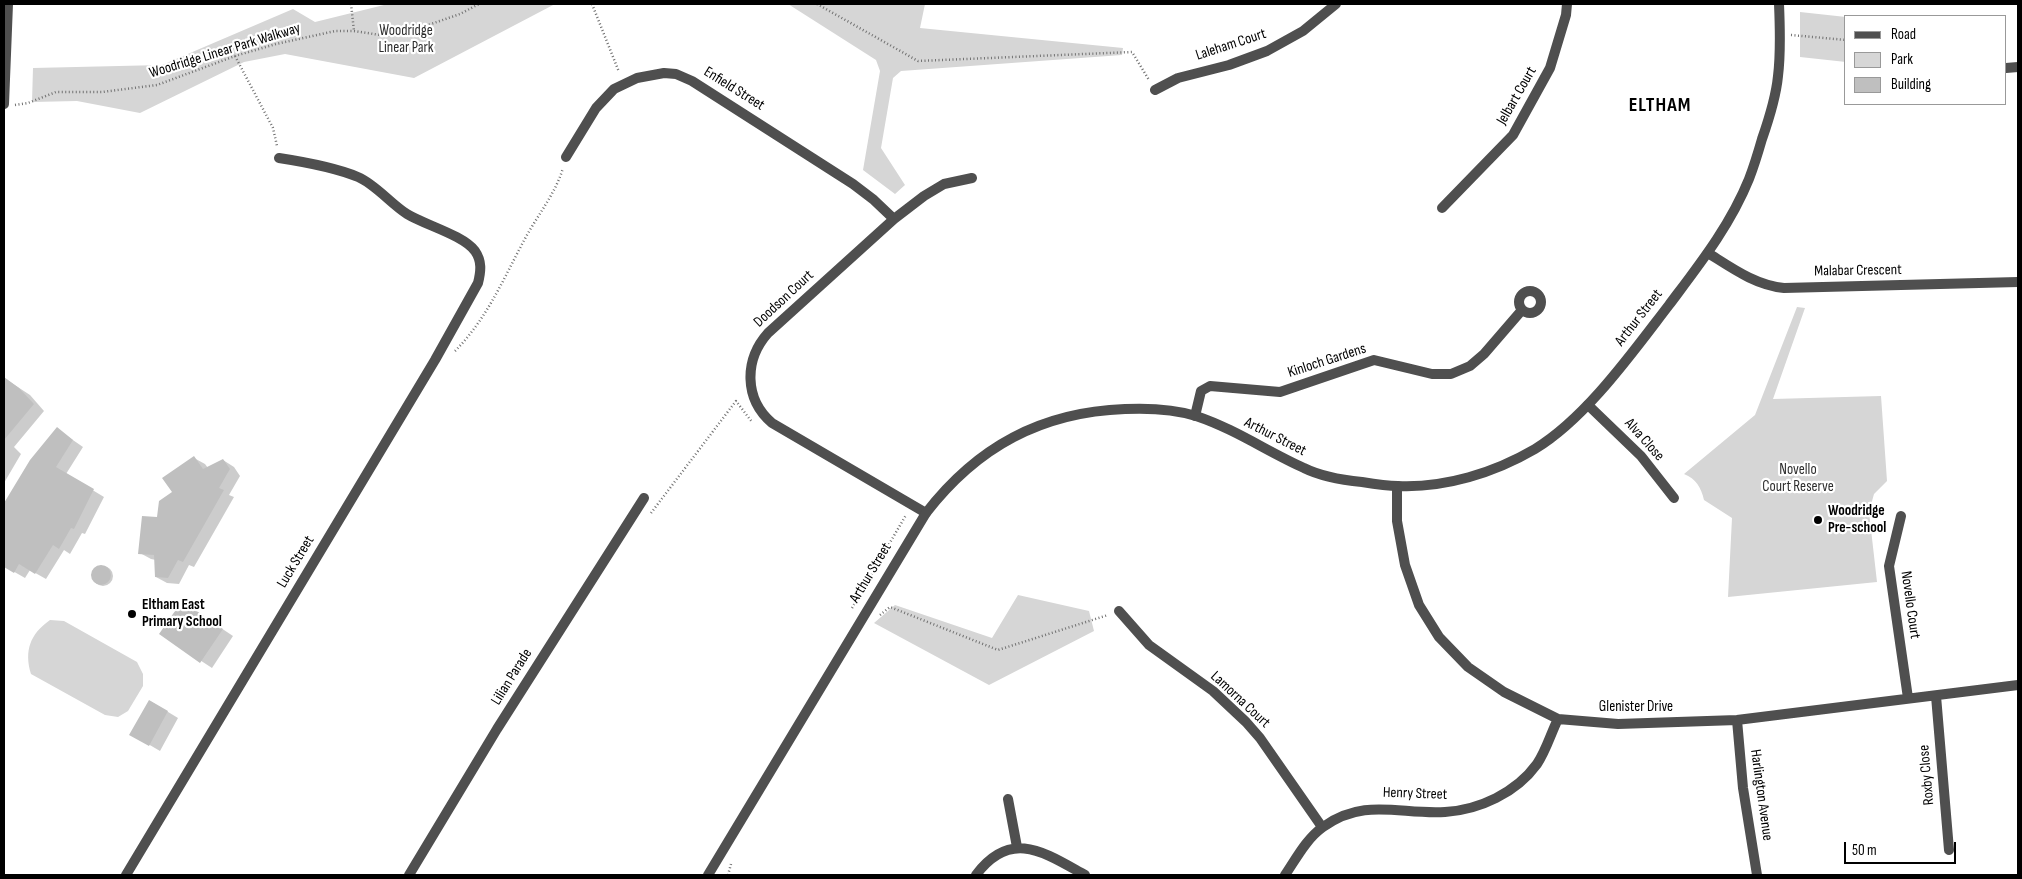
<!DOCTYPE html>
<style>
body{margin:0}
#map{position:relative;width:2022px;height:879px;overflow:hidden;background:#fff;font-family:"Sofia Sans Condensed",sans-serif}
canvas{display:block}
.frame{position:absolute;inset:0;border:5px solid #000;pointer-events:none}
.legend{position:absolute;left:1844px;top:15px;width:162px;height:90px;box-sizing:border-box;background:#fff;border:1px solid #999;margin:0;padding:6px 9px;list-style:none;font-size:15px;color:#000}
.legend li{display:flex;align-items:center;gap:10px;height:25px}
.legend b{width:25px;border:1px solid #999}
.scale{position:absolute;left:1844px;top:842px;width:112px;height:22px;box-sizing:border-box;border:2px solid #000;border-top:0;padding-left:6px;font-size:15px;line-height:18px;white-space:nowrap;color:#000;-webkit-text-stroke:4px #fff;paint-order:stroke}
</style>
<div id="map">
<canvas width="2022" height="879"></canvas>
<div class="frame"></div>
<ul class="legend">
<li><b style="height:6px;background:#4f4f4f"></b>Road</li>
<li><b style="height:14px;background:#d6d6d6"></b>Park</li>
<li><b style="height:14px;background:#bfbfbf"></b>Building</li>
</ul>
<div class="scale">50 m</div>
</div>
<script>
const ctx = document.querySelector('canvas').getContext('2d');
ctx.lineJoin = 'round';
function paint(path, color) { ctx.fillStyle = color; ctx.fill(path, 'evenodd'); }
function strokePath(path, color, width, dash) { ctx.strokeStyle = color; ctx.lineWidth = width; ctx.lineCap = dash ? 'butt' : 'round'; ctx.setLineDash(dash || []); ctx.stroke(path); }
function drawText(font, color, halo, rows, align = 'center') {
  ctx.font = font + ' "Sofia Sans Condensed",sans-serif'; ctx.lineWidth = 4.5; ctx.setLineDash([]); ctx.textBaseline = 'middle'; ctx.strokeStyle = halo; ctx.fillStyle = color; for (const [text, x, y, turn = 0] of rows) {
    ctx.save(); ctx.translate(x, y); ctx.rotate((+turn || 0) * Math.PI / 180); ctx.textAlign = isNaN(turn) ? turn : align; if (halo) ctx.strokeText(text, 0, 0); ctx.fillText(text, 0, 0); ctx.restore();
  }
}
paint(new Path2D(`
 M388 4H555L414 78 285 54 244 62 140 113 77 101 32 102 33 68 162 65 293 9 315 22Z
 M788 4H925L920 28 1123 48 1122 55 901 71 893 78 881 148 905 185 895 194 863 170 880 71 876 60Z
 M1800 12 1846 17V62L1800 57Z
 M1797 307 1805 308 1773 399 1881 396 1887 481 1874 494 1869 512 1877 582 1728 597 1732 518 1704 500C1701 487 1696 479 1684 474L1755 415Z
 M1018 595 1089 611 1094 631 989 685 874 623 895 605 992 638Z
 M50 620 64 621 137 662 143 674V686L128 711 118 717 105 715 31 674C24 651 30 634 50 620Z`), '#d6d6d6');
paint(new Path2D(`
 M4 378 30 395 44 411 14 447 21 454 4 483Z
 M57 429 83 447 66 474 104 497 85 534 82 533 70 554 64 550 46 579 30 570 25 578 4 566V507L31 461Z
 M194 458 205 464 208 468 223 460 234 467 240 476 229 495 234 497 194 567 189 565 179 584 167 583 156 577V560L151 559 140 553Z
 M93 576a10 10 0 1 1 20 0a10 10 0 1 1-20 0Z
 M182 602 233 636 212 668 160 634Z
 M150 701 178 718 160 751 131 734Z`), '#0003');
paint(new Path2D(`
 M4 377 19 388 34 404 4 440Z
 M57 427 73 440 56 467 94 489 74 529 71 528 59 549 53 545 35 574 19 564 14 573 4 567V503L30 460Z
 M194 456 203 469 223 459 230 469 219 488 224 490 183 562 178 560 168 578 155 577 154 555 138 554 142 516 157 517 159 501 172 492 162 478Z
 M91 575a10 10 0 1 1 20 0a10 10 0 1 1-20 0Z
 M182 601 223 629 200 663 159 634Z
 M149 700 168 711 149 746 129 735Z`), '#bfbfbf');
strokePath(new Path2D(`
 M351 4 354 31
 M592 4 619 72
 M817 4 918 61 1132 52 1149 80
 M1791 35 1846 40
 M235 56 273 128 277 146
 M15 105 28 103 56 92H102L157 85 235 56 276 44 335 31H354L387 36 408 32 460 14 479 4
 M455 351C488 318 505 275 527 235 540 212 556 192 563 168
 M651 513 736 401 752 422
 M852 608 906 515
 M880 615 890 607 998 650 1108 615
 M728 875 731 864`), '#717171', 2.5, [1, 2.5]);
strokePath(new Path2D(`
 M2006 68 2018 67
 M1155 90 1178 78 1229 65 1267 51 1303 31 1336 4
 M566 157 596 108 614 89 637 78 664 73 676 74 692 81 853 184 874 200 894 219
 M1442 208 1513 135 1550 68 1566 15 1567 4
 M1708 253C1732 268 1755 285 1784 288L2018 282
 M1519 302a11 11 0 1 1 22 0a11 11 0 1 1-22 0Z
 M1588 405 1641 456 1674 498
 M1195 416 1201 391 1210 386 1280 392 1374 360 1432 374H1451L1470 366 1484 354 1522 310
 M1397 486V521L1405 565 1419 605 1439 637 1468 667 1504 692 1558 719 1618 724 1737 720 2018 685
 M926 513 772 423C744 399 744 360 768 333L894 219 924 196 944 184 972 178
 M1901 516 1889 566 1908 698
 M1119 611 1149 645 1213 691 1246 722 1260 738 1322 827
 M1936 696 1949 850
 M1737 720 1743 788 1757 875
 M1008 799 1017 847
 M126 875 435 360 478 283C481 271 482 261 475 251 463 235 425 225 407 214 391 204 375 184 358 177 334 167 305 162 279 158
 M409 875 497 729 644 498
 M976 875C1011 828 1045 853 1085 875
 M1285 875C1296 859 1306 839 1323 827 1364 797 1401 815 1445 812 1479 810 1516 793 1537 764 1546 751 1551 733 1558 719`), '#4f4f4f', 10);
strokePath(new Path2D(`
 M4 104 8 4
 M708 875 926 513C977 447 1041 412 1125 409 1148 408 1174 409 1196 416 1235 429 1268 452 1304 468 1322 477 1342 480 1362 482 1374 484 1386 486 1398 486 1445 488 1494 473 1535 449 1586 418 1632 353 1669 305 1699 265 1730 226 1749 179 1754 166 1758 153 1762 139 1769 119 1776 97 1778 76 1781 52 1780 27 1779 4`), '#4f4f4f', 10);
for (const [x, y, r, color] of [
 [1818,520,5,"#000"],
 [132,614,5,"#000"]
]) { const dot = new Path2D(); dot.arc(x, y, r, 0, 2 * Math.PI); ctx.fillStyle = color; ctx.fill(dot); strokePath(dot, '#fff', 2); }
drawText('15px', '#2d2d2d', '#fff', [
 ["Woodridge",406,31],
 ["Linear Park",406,48],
 ["Novello",1798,470],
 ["Court Reserve",1798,487]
]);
drawText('15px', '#000', '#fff', [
 ["Laleham Court",1231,45,-18],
 ["Woodridge Linear Park Walkway",225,51,-17],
 ["Enfield Street",734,89,32],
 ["Jelbart Court",1517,96,-60],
 ["Malabar Crescent",1858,271,-1],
 ["Doodson Court",784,299,-43],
 ["Arthur Street",1639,318,-52],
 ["Kinloch Gardens",1327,361,-18],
 ["Arthur Street",1275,437,27],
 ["Alva Close",1644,440,48],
 ["Luck Street",296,562,-59],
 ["Arthur Street",871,573,-59],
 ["Novello Court",1910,605,82],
 ["Lilian Parade",512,677,-58],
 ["Lamorna Court",1240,700,43],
 ["Glenister Drive",1636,707],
 ["Roxby Close",1927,775,-95],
 ["Henry Street",1415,794,2],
 ["Harlington Avenue",1761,795,82]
]);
drawText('bold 15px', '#000', '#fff', [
 ["Woodridge",1828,511],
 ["Pre-school",1828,528],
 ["Eltham East",142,605],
 ["Primary School",142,622]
], 'left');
ctx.letterSpacing = '1px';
drawText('bold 20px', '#000', '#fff', [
 ["ELTHAM",1660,106]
]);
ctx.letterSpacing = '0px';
</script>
